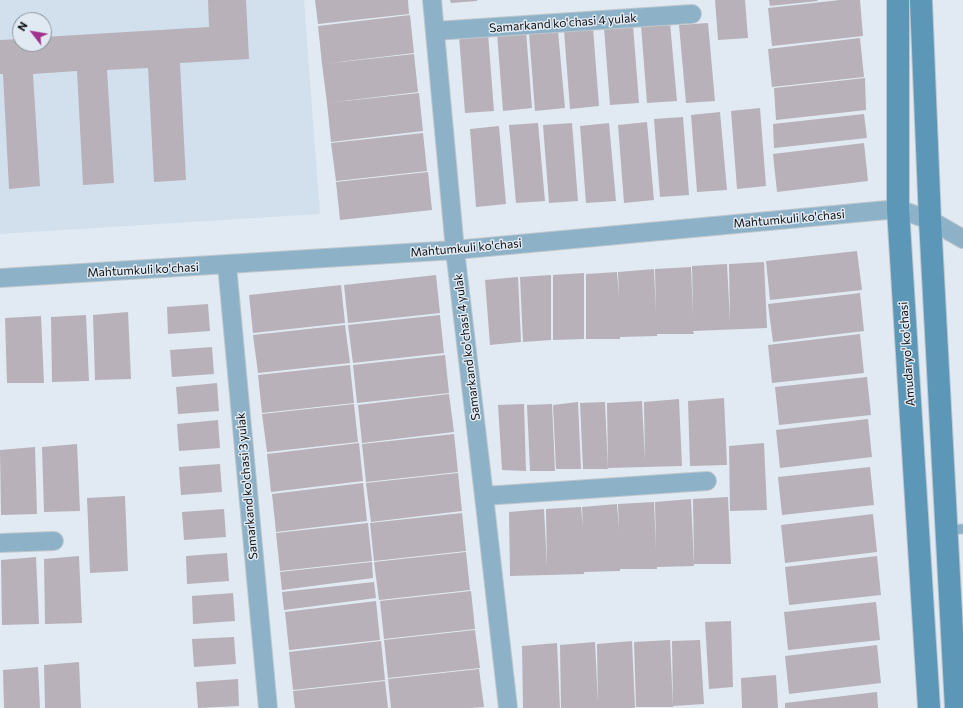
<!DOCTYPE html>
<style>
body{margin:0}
#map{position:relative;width:963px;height:708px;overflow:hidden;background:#e1eaf2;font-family:Commissioner,sans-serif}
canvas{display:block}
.north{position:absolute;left:12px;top:12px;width:40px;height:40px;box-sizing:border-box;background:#e1eaf2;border:1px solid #8c9298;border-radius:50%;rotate:301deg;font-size:11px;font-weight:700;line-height:16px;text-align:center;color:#0c0f11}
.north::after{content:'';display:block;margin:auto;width:14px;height:18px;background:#a2308c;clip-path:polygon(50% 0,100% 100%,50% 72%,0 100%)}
</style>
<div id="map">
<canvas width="963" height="708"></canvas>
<div class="north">N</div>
</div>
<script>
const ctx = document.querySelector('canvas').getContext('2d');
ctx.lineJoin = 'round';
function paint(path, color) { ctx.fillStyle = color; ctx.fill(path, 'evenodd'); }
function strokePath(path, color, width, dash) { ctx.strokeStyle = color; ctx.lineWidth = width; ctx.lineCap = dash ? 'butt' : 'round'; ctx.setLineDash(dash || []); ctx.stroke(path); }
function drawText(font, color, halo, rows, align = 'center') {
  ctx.font = font + ' Commissioner,sans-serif'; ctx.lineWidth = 3; ctx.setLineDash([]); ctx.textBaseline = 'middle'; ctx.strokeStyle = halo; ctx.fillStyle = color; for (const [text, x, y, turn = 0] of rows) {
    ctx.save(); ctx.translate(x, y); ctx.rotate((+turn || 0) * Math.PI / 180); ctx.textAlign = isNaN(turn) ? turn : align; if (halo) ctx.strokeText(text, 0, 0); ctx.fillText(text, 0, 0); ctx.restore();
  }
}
paint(new Path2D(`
 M0 0H304L320 214 0 234ZM20 20H44V44H20Z`), '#d2e0ee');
paint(new Path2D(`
 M208 0H246L249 59 180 63 186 180 154 182 148 68 107 70 114 183 83 185 77 71 33 74 40 186 9 189 3 74H0V40L20 39V44H44V37L209 27Z
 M315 0H408L409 14 318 24Z
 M450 0H477V1L451 3Z
 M715 0H745L748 38 718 40Z
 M769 0H817L818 1 770 6Z
 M840 0H860L863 36 772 46 768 8Z
 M410 15 414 53 322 64 318 26Z
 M670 23 677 101 647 103 641 25Z
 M708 23 715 101 686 103 679 25Z
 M633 25 639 103 610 105 604 28Z
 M593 28 599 106 570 109 564 31Z
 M526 31 532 108 503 111 497 33Z
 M558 31 565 108 535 111 529 33Z
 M488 33 494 111 465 113 459 36Z
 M860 38 864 77 772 87 768 49Z
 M414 54 418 92 327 103 322 64Z
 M865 78 866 110 776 120 774 88Z
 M419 93 423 131 331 142 327 103Z
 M760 108 766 186 737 189 731 111Z
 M720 112 727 190 697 192 691 115Z
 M864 114 867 138 774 148 773 124Z
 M683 117 689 195 660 197 654 119Z
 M647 122 654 200 624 203 618 125Z
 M538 123 545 201 516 203 509 125Z
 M572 123 578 201 549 203 543 125Z
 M609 123 616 201 586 203 580 126Z
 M499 126 506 204 476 207 470 129Z
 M423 133 427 171 336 181 331 143Z
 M864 143 868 181 777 192 773 154Z
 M428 172 432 210 340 220 336 182Z
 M857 251 862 290 770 300 766 261Z
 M764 262 767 328 693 331 694 334H657V336L620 337V339H586V274L617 272 619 297 618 272 654 269 656 313 655 269 691 267 693 315 692 266 727 264 730 322 729 264Z
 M584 273V339L553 340V275Z
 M436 275 440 313 348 323 344 285Z
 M551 275V340L523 342 520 277Z
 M518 277 521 342 490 345 485 280Z
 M341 285 345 323 253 333 249 295Z
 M860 293 864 331 773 342 768 304Z
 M208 304 210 331 168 334 167 307Z
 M128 312 131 379 95 380 93 315Z
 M86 315 89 381 52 382 51 317Z
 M440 315 444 353 353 363 348 325Z
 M41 316 44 383H7L5 318Z
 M345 325 350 363 258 373 253 335Z
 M860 334 864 373 772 383 768 345Z
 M212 347 214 374 172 377 170 350Z
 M445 355 449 393 357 403 353 365Z
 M350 365 354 403 262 413 258 375Z
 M867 377 871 415 779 425 775 387Z
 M217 383 219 411 178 414 176 387Z
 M449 394 454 432 362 443 358 405Z
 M724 398 727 465 690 466 688 401Z
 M679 399 682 466 608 468 607 403 642 401 645 461 644 402Z
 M578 402 581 469H556L553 405Z
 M605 402 608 469H583L580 403Z
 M354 404 358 442 267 452 262 414Z
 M524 404 526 471 502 470 498 405Z
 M552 404 555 471H530L527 405Z
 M868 419 872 457 780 468 776 430Z
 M218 420 220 448 179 451 177 424Z
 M454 434 458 472 366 482 362 444Z
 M359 443 363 481 271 492 267 454Z
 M764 443 767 510 730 511 729 446Z
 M77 444 80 511 44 512 42 447Z
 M35 447 37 514 1 515 0 450Z
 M220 464 222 492 181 495 179 467Z
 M870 467 874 505 782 515 778 477Z
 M458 473 462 511 371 522 366 483Z
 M363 483 367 521 276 532 272 494Z
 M125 496 128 571 90 573 87 498Z
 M728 497 731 564H694L693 499Z
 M691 499 694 566 657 567V569H620V571L584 572V574L510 576 509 512 544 509 547 567 546 509 581 507 583 527 582 507 617 504 619 530 618 504 654 502 656 551 655 502Z
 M224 509 226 537 184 540 182 512Z
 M462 513 466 551 374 561 370 523Z
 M873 514 877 552 785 563 781 525Z
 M368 523 372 561 280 571 276 533Z
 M466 552 470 590 379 600 374 562Z
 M227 553 229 581 187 584 186 556Z
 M79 556 82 623 45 624 44 559Z
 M877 556 881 595 789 605 785 567Z
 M36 557 39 624 2 625 1 560Z
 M372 562 373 578 282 590 280 572Z
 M374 582 376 598 284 610 282 592Z
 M471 591 475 629 384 639 380 601Z
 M233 593 235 621 193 624 192 596Z
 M376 601 380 640 289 650 285 612Z
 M876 602 880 640 788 650 784 612Z
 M731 621 733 687 709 689 705 622Z
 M475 630 480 668 388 678 384 640Z
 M234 637 236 664 194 667 192 639Z
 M670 640 673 707H636L634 642Z
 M700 640 704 704 673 706 672 641Z
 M381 641 385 680 293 690 289 652Z
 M632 641 635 708H561L560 645 595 642 598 703 597 644Z
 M557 643 560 708H523L522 646Z
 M877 645 881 683 789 694 785 656Z
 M79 662 81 708H45L44 665Z
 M38 667 40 708H4L3 670Z
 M479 669 484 707 471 708H391L388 679Z
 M776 675 778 708H742L741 678Z
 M238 679 239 706 198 708 196 682Z
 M385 681 388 708H295L293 691Z
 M877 692 878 708H785V703Z`), '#b8b1b9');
const lane = new Path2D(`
 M946 530 963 529`);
const street = new Path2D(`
 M432 0 455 250 484 496 508 708
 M435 31 692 14
 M227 265 268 708
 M0 278 455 250 898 209 930 220 963 239
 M484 496 707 481
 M0 543 54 541`);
const secondary = new Path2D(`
 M898 0V209L929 708
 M921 0 930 220 956 708`);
strokePath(lane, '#bfc7ce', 11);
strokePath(street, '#bfc7ce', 20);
strokePath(secondary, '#bfc7ce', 24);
strokePath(lane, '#8db2c8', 9);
strokePath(street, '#8db2c8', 18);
strokePath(secondary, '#5d97b7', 22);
drawText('12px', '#0c0f11', '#e1eaf2', [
 ["Samarkand ko'chasi 4 yulak",563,23,-4],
 ["Mahtumkuli ko'chasi",789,219,-5],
 ["Mahtumkuli ko'chasi",466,248,-5],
 ["Mahtumkuli ko'chasi",143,270,-3],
 ["Samarkand ko'chasi 4 yulak",467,347,-97],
 ["Amudaryo' ko'chasi",907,354,-94],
 ["Samarkand ko'chasi 3 yulak",247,486,-95]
]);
</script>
